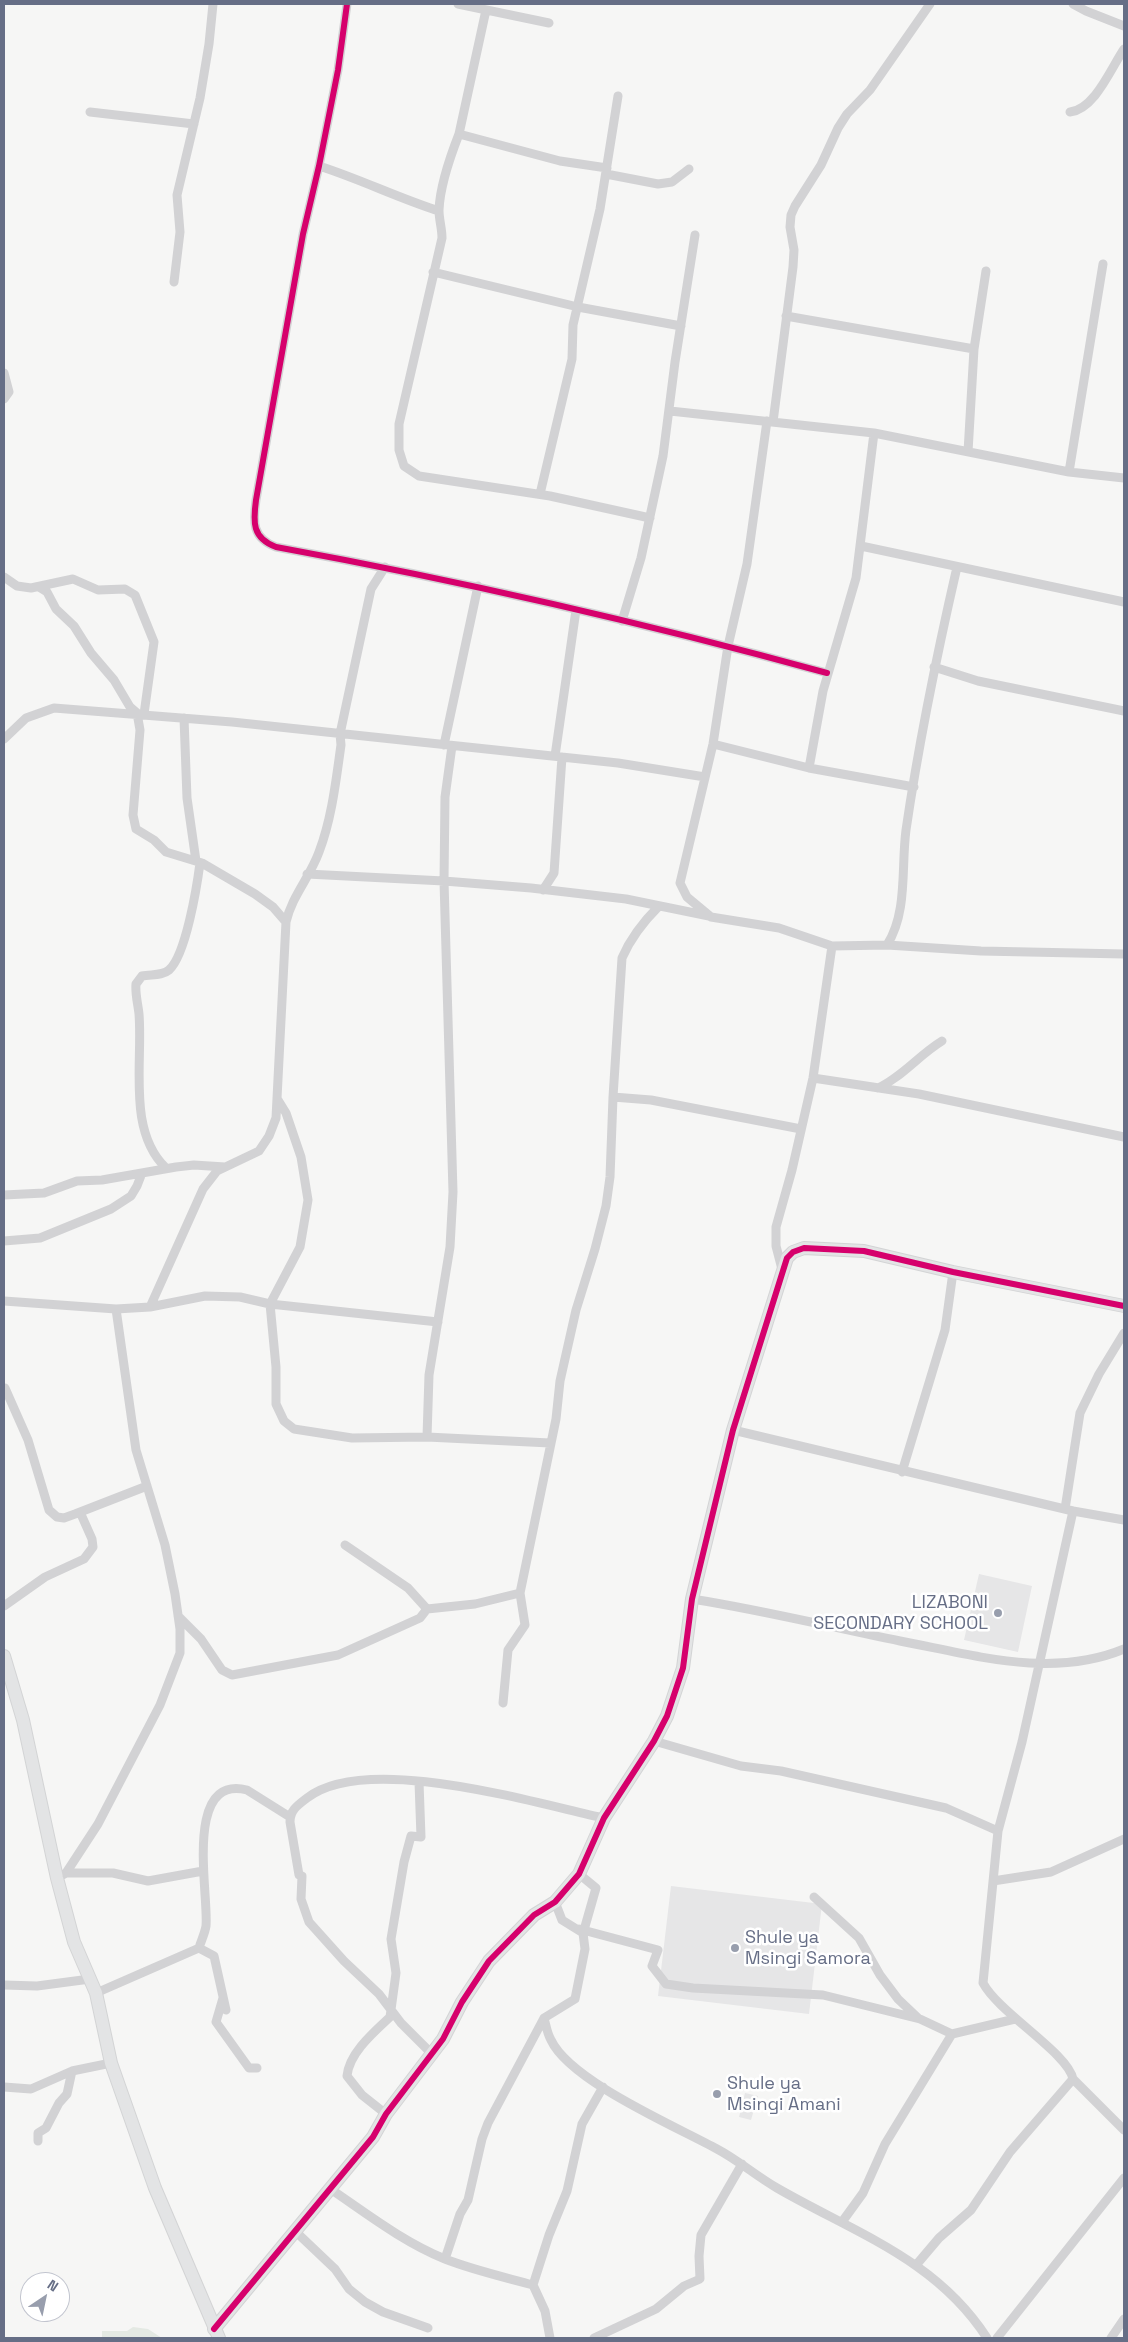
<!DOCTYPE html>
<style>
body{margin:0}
#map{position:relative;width:1128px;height:2342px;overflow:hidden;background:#f6f6f5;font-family:"Space Grotesk",sans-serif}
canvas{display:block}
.frame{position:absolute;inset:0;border:5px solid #666e86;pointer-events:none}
.north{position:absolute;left:20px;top:2272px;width:50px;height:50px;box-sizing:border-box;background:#fff;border:1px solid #c2c5cf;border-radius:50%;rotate:34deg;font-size:14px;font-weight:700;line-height:20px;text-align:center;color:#666e86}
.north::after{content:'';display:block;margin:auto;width:18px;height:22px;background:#989ead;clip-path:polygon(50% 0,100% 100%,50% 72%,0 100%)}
</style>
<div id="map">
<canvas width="1128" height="2342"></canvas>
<div class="frame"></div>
<div class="north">N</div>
</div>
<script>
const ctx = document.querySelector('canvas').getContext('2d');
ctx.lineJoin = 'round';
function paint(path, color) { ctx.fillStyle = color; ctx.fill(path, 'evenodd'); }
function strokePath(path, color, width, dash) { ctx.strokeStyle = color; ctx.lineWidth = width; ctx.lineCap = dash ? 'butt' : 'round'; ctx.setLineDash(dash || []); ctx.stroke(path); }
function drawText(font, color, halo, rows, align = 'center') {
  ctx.font = font + ' "Space Grotesk",sans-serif'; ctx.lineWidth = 5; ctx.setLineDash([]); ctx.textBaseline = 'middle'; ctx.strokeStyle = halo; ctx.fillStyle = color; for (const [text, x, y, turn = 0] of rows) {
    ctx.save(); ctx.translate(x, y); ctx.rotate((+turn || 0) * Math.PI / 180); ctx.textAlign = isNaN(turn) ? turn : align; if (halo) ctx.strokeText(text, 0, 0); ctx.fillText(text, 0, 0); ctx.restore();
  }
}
paint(new Path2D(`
 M979 1574 1032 1586 1018 1652 964 1640Z
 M671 1886 822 1904 809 2014 658 1996Z
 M745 2093 758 2096 751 2120 739 2117Z`), '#e6e6e7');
paint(new Path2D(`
 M133 2327 148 2329 162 2338H102V2331H127Z`), '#e4e9e3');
const secondary = new Path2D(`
 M4 1656 23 1720 57 1878 74 1942 96 1993 111 2063 155 2188 219 2338
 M214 2329 373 2137 386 2114 443 2039 462 2002 489 1961 534 1915 555 1902 579 1874 604 1818 654 1741 667 1716 683 1668 692 1599 733 1430 787 1258 793 1252 804 1248 864 1251 953 1272 1124 1306`);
strokePath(secondary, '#d3d4d5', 14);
strokePath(new Path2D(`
 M347 4 338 70 319 166 303 234 256 500C253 522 252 538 276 547 462 581 645 623 827 673
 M458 4 549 23
 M1073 4 1086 11 1124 26
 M486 10 459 134C450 157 440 185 439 210 439 220 442 228 442 238L399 424V450L404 466 419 476 550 496 650 518
 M90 112 194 124
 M1070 112C1095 109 1111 68 1124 49
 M459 134 560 161 607 168
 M319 166C360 179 398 198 439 211
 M606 174 658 184 672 182 689 169
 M433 272 578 307 681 326
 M174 282 180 232 177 195 200 98 209 44 213 4
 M786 316 974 349
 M4 373 9 392 4 399
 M670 411 874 433 1069 472 1124 478
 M767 421 747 564 728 646 713 744 680 883 687 897 711 917 779 928 832 946 887 945 981 951 1124 954
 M773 422 793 267 794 250 790 227 791 215 795 206 821 165 838 128 847 114 870 90 930 4
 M968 452 974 349 986 271
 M1069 472 1103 264
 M540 494 572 359 573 325 600 209 618 96
 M861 546 1124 602
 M4 577 17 586 31 588 73 579 98 590 125 589 135 595 154 642 144 714
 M39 587 47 592 56 609 74 626 91 653 114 680 130 707 137 713 140 730 133 815 136 829 154 840 166 852 202 863 255 894 273 907 286 922
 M622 621 641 558 663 456 675 362 695 235
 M934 667 978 681 1124 711
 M184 718 187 798 196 861
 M4 739 26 718 54 708 232 722 618 763 705 777
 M713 744 809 768 914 787
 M444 745 478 586
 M555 756 576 610
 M809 768 823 691 856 578 874 433
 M307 874 444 881 531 888 626 899 709 916
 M543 890 554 873 562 757
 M887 945C908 912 901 867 906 830 919 741 937 654 957 567
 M813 1078 919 1094 1124 1137
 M878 1088C902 1077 919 1055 942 1041
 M613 1097 651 1100 801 1129
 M278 1100 286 1113 301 1157 308 1200 300 1247 270 1304 276 1367V1404L284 1421 294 1429 352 1438 427 1437 550 1443
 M166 1168C127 1131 143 1063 139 1014 138 1004 135 994 136 984L142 976C151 974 162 976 169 970 186 955 197 886 200 863
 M4 1195 44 1193 77 1181 102 1180 176 1167 194 1165 225 1167
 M4 1241 40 1238 111 1209 131 1196 137 1186 142 1173
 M782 1269 776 1246V1227L792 1170 813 1078 832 946
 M4 1301 116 1309 150 1307 205 1296 240 1297 270 1304 438 1322
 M150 1307 203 1189 217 1171 259 1151 269 1136 276 1118 286 922C292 896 310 877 319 852 332 818 336 780 341 745L340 734 371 589 385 567
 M5 1388 28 1440 49 1510 57 1517 64 1518 75 1514 147 1486
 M733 1430 1073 1511 1022 1742 998 1831 983 1983C999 2013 1068 2053 1073 2079L1124 2130
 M427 1437 429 1375 450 1247 453 1192 444 881 445 797 452 746
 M902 1472 945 1330 953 1272
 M1065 1509 1080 1413 1099 1374 1124 1333
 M1073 1511 1124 1520
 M345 1545 408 1588 427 1609
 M692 1599C762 1610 831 1627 900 1641 974 1655 1052 1679 1124 1649
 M4 1606 45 1577 84 1559 93 1547 92 1539 80 1512
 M178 1616 201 1639 222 1670 232 1675 338 1655 420 1618 427 1609 475 1604 520 1593
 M503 1703 508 1650 525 1625 520 1593 556 1419 560 1381 576 1310 595 1249 606 1206 610 1177 613 1097 622 958C631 937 643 922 659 906
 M654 1741 741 1766 781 1771 946 1808 998 1831
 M66 1873H113L148 1881 203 1871
 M579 1874 596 1888 584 1930
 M57 1878 66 1873 98 1824 160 1705 180 1653V1629L175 1594 165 1545 136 1450 116 1309
 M993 1881 1051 1872 1124 1839
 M814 1897 859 1938 880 1975 898 1999 918 2018
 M555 1902 562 1920 583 1933 585 1949 575 1999 544 2018C546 2025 547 2033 551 2040 570 2081 675 2126 717 2149 738 2160 756 2176 777 2188 855 2233 936 2259 987 2338
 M579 1929 658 1950 652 1966 666 1984 693 1988 823 1995 920 2019 952 2034
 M4 1985 37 1986 90 1979
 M96 1993 199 1948
 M223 1998 216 2022 249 2068H257
 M226 2010 214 1956 199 1948C201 1941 205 1933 206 1926 209 1894 183 1774 247 1790L290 1817
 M432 2054 401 2023 379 1994 344 1961 309 1922 301 1899 302 1876 299 1875 290 1822C290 1810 298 1805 307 1798 366 1752 534 1803 604 1818
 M4 2087 31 2089 72 2071 111 2063
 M386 2114 362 2095 347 2076C349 2053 374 2032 390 2017L396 1973 391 1939 404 1862 411 1836 421 1837 419 1782
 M38 2141V2133L46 2128 59 2103 67 2094 72 2071
 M329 2188C366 2213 403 2242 445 2259 473 2270 504 2277 533 2285
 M842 2222 863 2193 885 2144 952 2034 1015 2019
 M295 2231 335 2269 349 2289 365 2302 383 2312 428 2328
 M445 2259 460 2214 468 2200 482 2139 488 2123 544 2018
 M917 2264 939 2238 971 2210 1010 2152 1073 2079
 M550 2338 545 2311 533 2285 549 2235 567 2191 582 2124 603 2087
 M594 2338 656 2309 684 2286 700 2279 699 2256 701 2235 742 2164
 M997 2338 1124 2178
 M1111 2338 1124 2319`), '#d2d2d4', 9);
strokePath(secondary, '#e3e4e5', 12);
strokePath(new Path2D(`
 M347 4 338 70 319 166 303 234 256 500C253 522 252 538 276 547 462 581 645 623 827 673
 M214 2329 373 2137 386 2114 443 2039 462 2002 489 1961 534 1915 555 1902 579 1874 604 1818 654 1741 667 1716 683 1668 692 1599 733 1430 787 1258 793 1252 804 1248 864 1251 953 1272 1124 1306`), '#d6006c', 6);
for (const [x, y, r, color] of [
 [998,1613,5,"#989ead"],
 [735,1948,5,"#989ead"],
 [717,2094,5,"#989ead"]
]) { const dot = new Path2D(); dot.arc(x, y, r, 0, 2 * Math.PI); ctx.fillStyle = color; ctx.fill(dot); strokePath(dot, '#fff', 2); }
drawText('18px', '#666e86', '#fff', [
 ["LIZABONI",988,1603,"right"],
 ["SECONDARY SCHOOL",988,1624,"right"],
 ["Shule ya",745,1938],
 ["Msingi Samora",745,1959],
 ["Shule ya",727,2084],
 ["Msingi Amani",727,2105]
], 'left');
</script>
